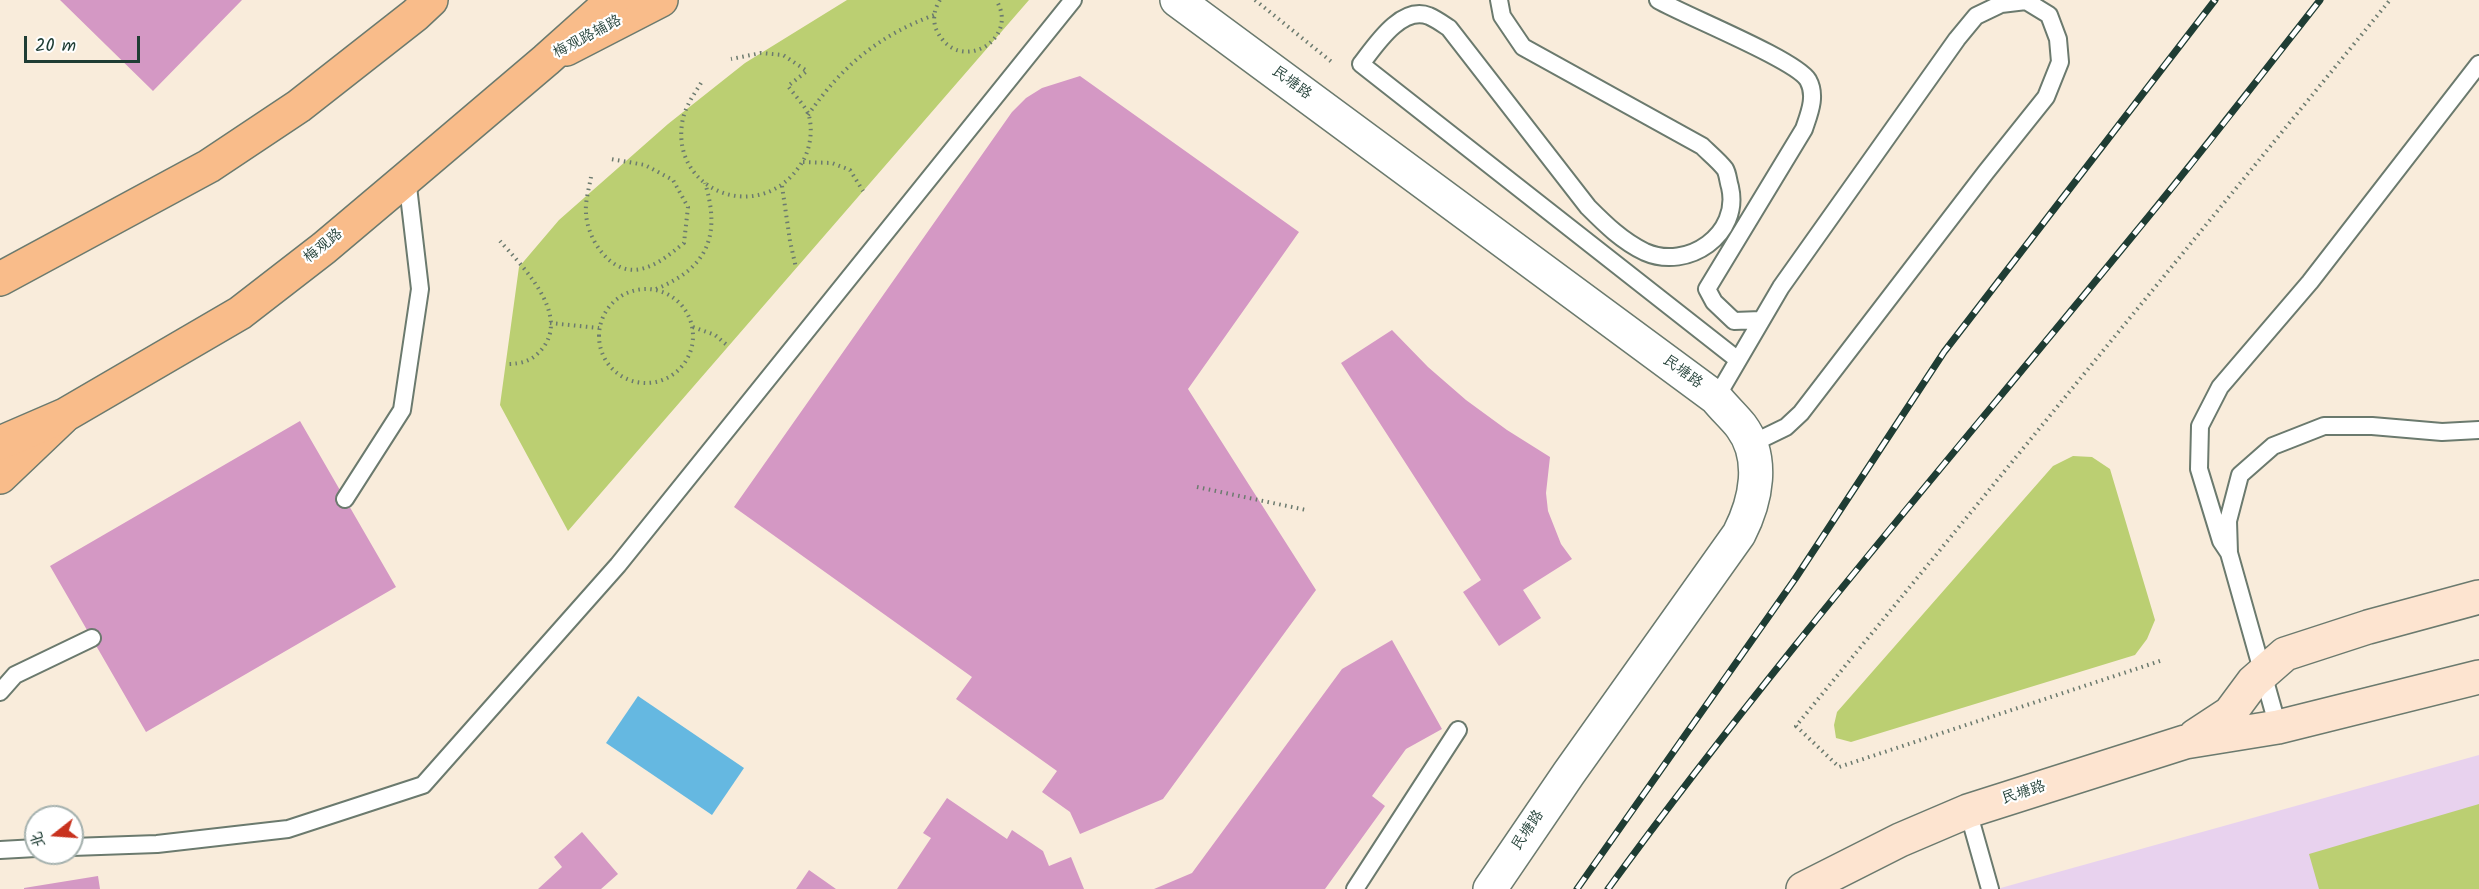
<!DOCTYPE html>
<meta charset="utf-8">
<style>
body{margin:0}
#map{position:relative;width:2479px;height:889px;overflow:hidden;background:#f9ecdb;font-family:Kalam,"LXGW WenKai TC",sans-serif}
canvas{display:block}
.north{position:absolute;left:24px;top:805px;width:60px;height:60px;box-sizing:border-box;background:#fff;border:2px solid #a5b1ae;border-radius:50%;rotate:253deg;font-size:16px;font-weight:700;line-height:24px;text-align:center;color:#1f3d34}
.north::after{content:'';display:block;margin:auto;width:21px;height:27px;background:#c8321e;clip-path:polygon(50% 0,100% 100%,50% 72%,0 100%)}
.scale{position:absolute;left:24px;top:36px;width:116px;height:27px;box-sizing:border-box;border:3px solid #1f3d34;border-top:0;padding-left:8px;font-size:18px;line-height:21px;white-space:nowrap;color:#1f3d34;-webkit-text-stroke:4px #fff;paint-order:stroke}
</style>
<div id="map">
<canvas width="2479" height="889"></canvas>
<div class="north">北</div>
<div class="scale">20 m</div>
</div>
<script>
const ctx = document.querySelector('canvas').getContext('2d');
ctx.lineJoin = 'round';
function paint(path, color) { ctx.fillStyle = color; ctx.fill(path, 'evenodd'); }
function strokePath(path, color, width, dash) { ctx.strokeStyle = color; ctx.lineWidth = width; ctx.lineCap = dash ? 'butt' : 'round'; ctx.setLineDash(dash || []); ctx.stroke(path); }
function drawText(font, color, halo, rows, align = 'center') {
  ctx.font = font + ' Kalam,"LXGW WenKai TC",sans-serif'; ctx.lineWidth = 4.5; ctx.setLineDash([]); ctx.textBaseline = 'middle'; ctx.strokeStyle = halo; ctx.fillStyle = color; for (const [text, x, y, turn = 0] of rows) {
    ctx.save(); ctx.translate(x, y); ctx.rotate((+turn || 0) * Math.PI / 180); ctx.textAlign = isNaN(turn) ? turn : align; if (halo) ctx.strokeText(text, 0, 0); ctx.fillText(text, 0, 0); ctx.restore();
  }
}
paint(new Path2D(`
 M2479 755V889H1997Z`), '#e8d2ee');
paint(new Path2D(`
 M847 0H1029L568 531 500 405 519 267 559 220 668 124 745 63Z
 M2073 456 2092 457 2110 469 2155 620 2147 639 2135 655 1851 742 1836 738 1834 725 1837 712 2053 466Z
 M2479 804V889H2319L2309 854Z`), '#bbcf72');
paint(new Path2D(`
 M638 696 744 768 712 815 606 743Z`), '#65b8e1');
paint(new Path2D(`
 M60 0H242L153 91Z
 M1080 76 1299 232 1188 389 1316 590 1163 799 1080 834 1070 812 1042 792 1057 771 956 699 972 677 734 507 1012 112 1026 98 1042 88Z
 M1392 330 1428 367 1466 400 1507 430 1550 457 1546 493 1548 511 1561 544 1572 559 1523 590 1541 618 1499 646 1463 592 1481 580 1341 363Z
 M300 421 396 587 146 732 50 566Z
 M1392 640 1442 729 1406 749 1372 796 1385 806 1325 889H1154L1192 873 1342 669Z
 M947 798 1007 839 1012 830 1043 851 1049 866 1071 857 1084 889H897L931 838 923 833Z
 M582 832 618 874 601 889H538L562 867 554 857Z
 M809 870 836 889H796Z
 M98 876 100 889H24V888Z`), '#d498c4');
const service = new Path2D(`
 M1499 0 1502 16 1523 47 1702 146C1709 153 1719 161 1725 169 1728 174 1728 181 1730 187 1741 234 1688 271 1645 252 1622 241 1605 224 1588 207L1449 28C1443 24 1436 19 1429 16 1401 5 1375 46 1361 64L1738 360
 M1658 0C1686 16 1796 60 1808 80 1817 96 1809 114 1804 129L1707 289 1714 302 1734 321 1761 320
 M1716 398 1781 287 1957 39 1976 16 2001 4 2026 1 2049 15 2058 39 2060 62 2046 97 1986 172 1801 413 1786 427 1751 444
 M345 499 402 410 420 289 407 178
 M2229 553 2221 541 2199 469 2200 426 2220 387 2310 282 2479 64
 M0 692 15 675 92 638
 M2278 727 2229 553 2228 521 2240 475 2273 446 2324 426H2372L2442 432 2479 430
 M1968 811 1990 889
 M72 847 157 844 288 829 423 785 618 565 1073 0
 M0 850 36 848
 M1355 889 1458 730`);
const minor = new Path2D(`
 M1177 0 1716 398C1724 408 1734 417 1741 426 1765 458 1756 501 1739 534L1569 773 1490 889`);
const secondary = new Path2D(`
 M2195 736 2230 713 2253 682 2285 654 2368 627 2479 597
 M1803 889 1900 840 1968 811 2185 742 2278 727 2479 677`);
const primary = new Path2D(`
 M566 49 661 0
 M0 477 62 418`);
const trunk = new Path2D(`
 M0 279 209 166 299 106 415 15 431 0
 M0 443 65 415 240 313 324 248 407 178 546 60 613 0`);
strokePath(service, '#6b7a6e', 20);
strokePath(minor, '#6b7a6e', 36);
strokePath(secondary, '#6b7a6e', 36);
strokePath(primary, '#6b7a6e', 36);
strokePath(trunk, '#6b7a6e', 36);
strokePath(new Path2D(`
 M940 0C934 9 932 21 937 31 959 76 1021 39 996 0
 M1255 0 1333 63
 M701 83C693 96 684 108 682 124 672 192 761 226 801 164 810 151 813 131 809 116 806 106 794 95 788 86L807 71 783 55 761 53 731 59
 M808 115C842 66 878 36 934 15
 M803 162 832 163 850 170 863 191
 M591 177C589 188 585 202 586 213 587 239 611 276 641 269 658 265 670 254 684 243L688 207 673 180 645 165 611 159
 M782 186 790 241 796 268
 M500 241C522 266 571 314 542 349 532 361 522 364 506 364
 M599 336a47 47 0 1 1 94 0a47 47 0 1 1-94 0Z
 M656 289C708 268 721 235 705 183
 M550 323 599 328
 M693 327 715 335 728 346
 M1197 487 1306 510
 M2160 661 1839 767 1796 726 2390 0`), '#6b7a6e', 4, [1.5, 4.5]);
strokePath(service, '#fff', 16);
strokePath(minor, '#fff', 33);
strokePath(secondary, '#fde4d0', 33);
strokePath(primary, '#f9bc8a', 33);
strokePath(trunk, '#f9bc8a', 33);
const rail = new Path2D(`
 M1577 889 1795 579 1944 352 2215 0
 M1608 889C1773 662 1958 450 2135 233 2198 157 2259 78 2320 0`);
strokePath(rail, '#1f3d34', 7);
strokePath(rail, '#fff', 4.5, [14]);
drawText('15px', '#1f3d34', '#fff', [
 ["梅观路辅路",588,38,-28],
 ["民塘路",1291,84,36],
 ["梅观路",324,247,-39],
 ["民塘路",1682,373,36],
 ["民塘路",2024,794,-18],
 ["民塘路",1529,831,-56]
]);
</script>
